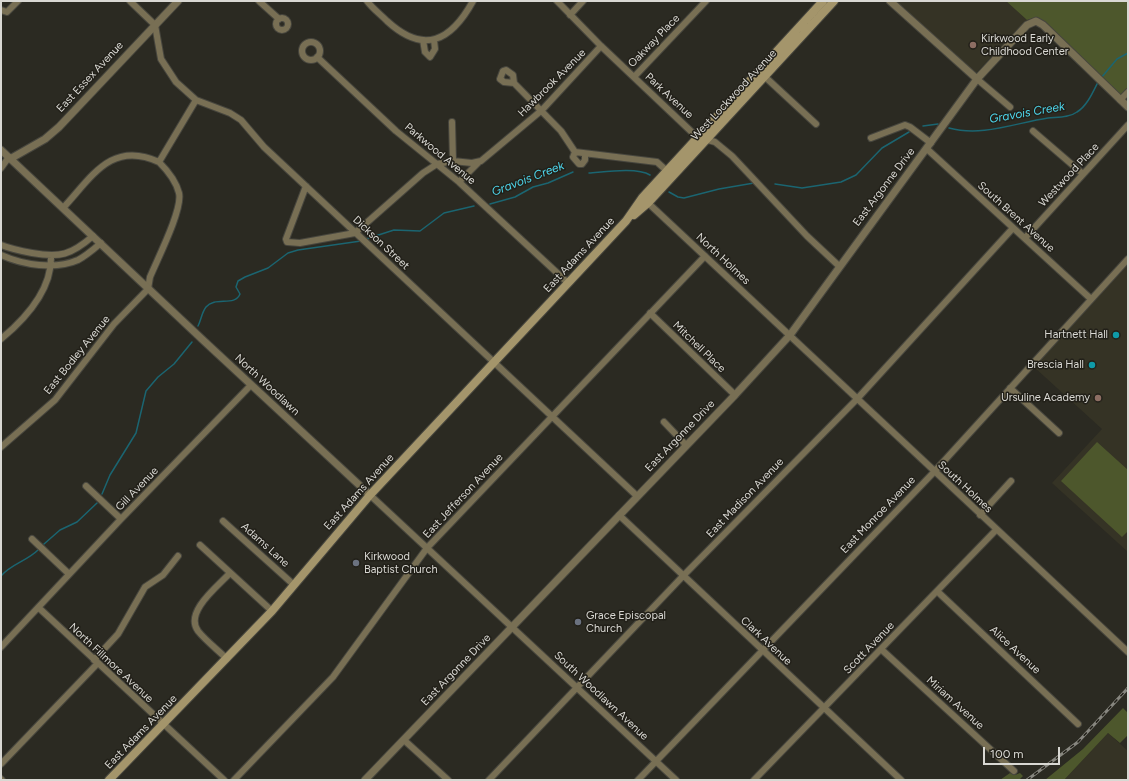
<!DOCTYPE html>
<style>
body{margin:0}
#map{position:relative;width:1129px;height:781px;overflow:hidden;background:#2b2a22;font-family:Figtree,sans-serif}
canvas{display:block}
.frame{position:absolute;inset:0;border:2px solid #d9d8d3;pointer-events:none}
.scale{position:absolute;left:983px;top:747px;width:77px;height:18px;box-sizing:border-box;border:2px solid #d9d8d3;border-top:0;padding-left:5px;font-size:12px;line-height:14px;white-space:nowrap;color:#d9d8d3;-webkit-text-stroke:3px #222019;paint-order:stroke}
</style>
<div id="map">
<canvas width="1129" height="781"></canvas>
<div class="frame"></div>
<div class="scale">100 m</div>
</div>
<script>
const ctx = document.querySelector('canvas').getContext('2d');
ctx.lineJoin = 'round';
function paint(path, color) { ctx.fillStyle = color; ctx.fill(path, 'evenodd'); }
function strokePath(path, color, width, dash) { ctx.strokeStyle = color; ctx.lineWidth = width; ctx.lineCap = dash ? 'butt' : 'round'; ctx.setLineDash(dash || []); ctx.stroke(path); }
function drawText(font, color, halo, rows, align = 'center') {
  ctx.font = font + ' Figtree,sans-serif'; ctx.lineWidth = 3; ctx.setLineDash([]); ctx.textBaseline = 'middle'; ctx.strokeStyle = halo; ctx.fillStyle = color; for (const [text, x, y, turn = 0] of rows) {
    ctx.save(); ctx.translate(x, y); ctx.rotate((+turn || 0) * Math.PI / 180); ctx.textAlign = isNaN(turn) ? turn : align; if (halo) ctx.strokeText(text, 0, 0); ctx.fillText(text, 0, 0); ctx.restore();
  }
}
paint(new Path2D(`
 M894 1H1006L1027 20 976 73 973 72Z
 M1128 264V552L1052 483 1102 429 1034 367Z
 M1108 733 1128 751V780H1064Z`), '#353325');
paint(new Path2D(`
 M1006 1H1128V87L1120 96 1037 18H1034L1027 20Z
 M1097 442 1128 470V531L1122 537 1061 481Z
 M1123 708 1128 713V735L1120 743 1108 733 1064 780H1045L1083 749Z
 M1010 773 1015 775 1020 773 1023 776 1019 780H1000Z`), '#4d572c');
strokePath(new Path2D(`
 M1101 78 1117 59 1128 53
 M923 126 938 124
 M949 128C982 137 1015 123 1048 118 1057 117 1069 118 1077 112 1087 106 1093 92 1098 82
 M589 173C604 172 637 167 650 175
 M775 184 802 188 841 182 856 175 882 148 909 132
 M669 192 678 197 684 198 719 189 754 183
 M490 204 515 197 533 187 548 183 573 172
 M366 239 394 230 420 231 444 213 474 206
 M198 326C201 320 202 312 206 307 215 296 235 307 240 294L236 287 238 281 245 277 268 268 288 253 298 250 361 241
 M102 494 110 475 136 433 146 391 158 377 174 364 192 342
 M44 544 60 530 77 522 97 503
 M1 576C11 564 27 561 38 550`), '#1b6571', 1.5);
const minor = new Path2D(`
 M130 1 155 25 161 59 176 82 196 100 230 113 241 120 264 147 637 496
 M259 1 279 19
 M367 1C372 8 380 14 387 21 424 55 451 41 473 1
 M557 1 601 46 697 137 715 142 732 156 807 236 839 266
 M1 10 7 12 18 1
 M570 15 583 1
 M276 24a6 6 0 1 1 12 0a6 6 0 1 1-12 0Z
 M423 40 425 52 430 57 435 49 434 40
 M302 51a9 9 0 1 1 18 0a9 9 0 1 1-18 0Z
 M317 57 396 131 459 182 568 283
 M762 74 816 124
 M634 77 706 1
 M977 79 1010 107
 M514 83 504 82 500 79 503 71 506 70 513 75 514 83 561 131 575 152 657 162 667 171
 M1120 100 1128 92
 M452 122 453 161
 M1033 131 1083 174
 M871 138 905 125 910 127 931 143
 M927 149 1091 299
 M575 152 573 157 579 164H582L585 160V154
 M1 168 9 157
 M459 182 478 163
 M306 186 286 239 287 242 300 243 355 233 423 173 437 164 453 161 472 163 481 161 542 110 601 46
 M646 201 1128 652
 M63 208C92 177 111 140 159 162L196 100
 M1025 238 1128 125
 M1 245C11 249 21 251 32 253 60 258 71 255 93 236
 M1 255C23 265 55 270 78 260 86 256 94 249 101 243
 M650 313 735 395
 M1 339C25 319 52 289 51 256
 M1010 388 1059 433
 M664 422 686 445
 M1 447 55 400 114 324 148 289 150 277C157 260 183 209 179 193 176 181 167 170 159 162
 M86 486 121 519
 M370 495 676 780
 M619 515 901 780
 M980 515 1011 481
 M223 521 294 585
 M32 539 69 574
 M200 545 272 611
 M938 592 1078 724
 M39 608 224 780
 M1 647 121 519 251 385
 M882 650 1014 771
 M227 659C218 650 206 641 198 631 184 612 218 586 230 573
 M94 660 118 634 145 587 163 575 178 556
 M404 740 448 780
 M1 764 97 664
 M1 779 2 780
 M234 780 333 677 427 548 705 256
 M489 780 683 576 857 399 1013 228
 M638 780 934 472 1128 259
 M754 780 996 530`);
const tertiary = new Path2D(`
 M890 1 977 79
 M1 150 204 341 370 495
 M10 159 45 139 59 127 178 1
 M365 780 735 395 790 335 977 79 1027 25 1036 21 1043 25 1128 107`);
const secondary = new Path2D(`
 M634 215 648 203 834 1
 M109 780 272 611 370 495 626 221 642 198 823 1`);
strokePath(minor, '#47463e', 8);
strokePath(tertiary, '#47463e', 9);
strokePath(secondary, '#47463e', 10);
strokePath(minor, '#786f54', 6);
strokePath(tertiary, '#786f54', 7);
strokePath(secondary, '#a4956b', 8);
const rail = new Path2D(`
 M1027 780 1078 742 1128 688`);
strokePath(rail, '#87867f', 3);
strokePath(rail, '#222019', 1.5, [4.5]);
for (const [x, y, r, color] of [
 [973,45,4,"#8d6e63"],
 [1116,335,4,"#0f9aa8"],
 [1092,365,4,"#0f9aa8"],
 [1098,398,4,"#8d6e63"],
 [356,563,4,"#6b7280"],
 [578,622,4,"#6b7280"]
]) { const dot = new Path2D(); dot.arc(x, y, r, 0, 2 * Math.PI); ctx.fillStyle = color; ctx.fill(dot); strokePath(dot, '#222019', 1.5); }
drawText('11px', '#d9d8d3', '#222019', [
 ["Kirkwood Early",981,39],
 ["Childhood Center",981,52],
 ["Hartnett Hall",1108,335,"right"],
 ["Brescia Hall",1084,365,"right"],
 ["Ursuline Academy",1090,398,"right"],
 ["Kirkwood",364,557],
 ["Baptist Church",364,570],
 ["Grace Episcopal",586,616],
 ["Church",586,629]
], 'left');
drawText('11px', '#d9d8d3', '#222019', [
 ["Oakway Place",654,41,-46],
 ["East Essex Avenue",90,77,-47],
 ["Hawbrook Avenue",552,83,-45],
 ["West Lockwood Avenue",734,95,-47],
 ["Park Avenue",669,96,43],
 ["Parkwood Avenue",440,154,40],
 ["Westwood Place",1069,175,-47],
 ["East Argonne Drive",884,187,-53],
 ["South Brent Avenue",1016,217,42],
 ["Dickson Street",381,243,43],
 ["East Adams Avenue",579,255,-47],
 ["North Holmes",723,259,43],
 ["Mitchell Place",699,347,44],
 ["East Bodley Avenue",77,355,-51],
 ["North Woodlawn",267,385,43],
 ["East Argonne Drive",680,436,-46],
 ["South Holmes",965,487,43],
 ["Gill Avenue",137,489,-46],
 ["East Adams Avenue",359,492,-48],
 ["East Jefferson Avenue",463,496,-47],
 ["East Madison Avenue",745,498,-46],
 ["East Monroe Avenue",878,515,-46],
 ["Adams Lane",265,545,42],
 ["Clark Avenue",766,641,43],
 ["Scott Avenue",869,648,-46],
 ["Alice Avenue",1015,650,43],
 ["North Fillmore Avenue",111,663,43],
 ["East Argonne Drive",456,670,-46],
 ["South Woodlawn Avenue",601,696,43],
 ["Miriam Avenue",955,703,42],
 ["East Adams Avenue",141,732,-46]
]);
drawText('italic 12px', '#4dd6ec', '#222019', [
 ["Gravois Creek",1027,113,-10],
 ["Gravois Creek",528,179,-21]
]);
</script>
